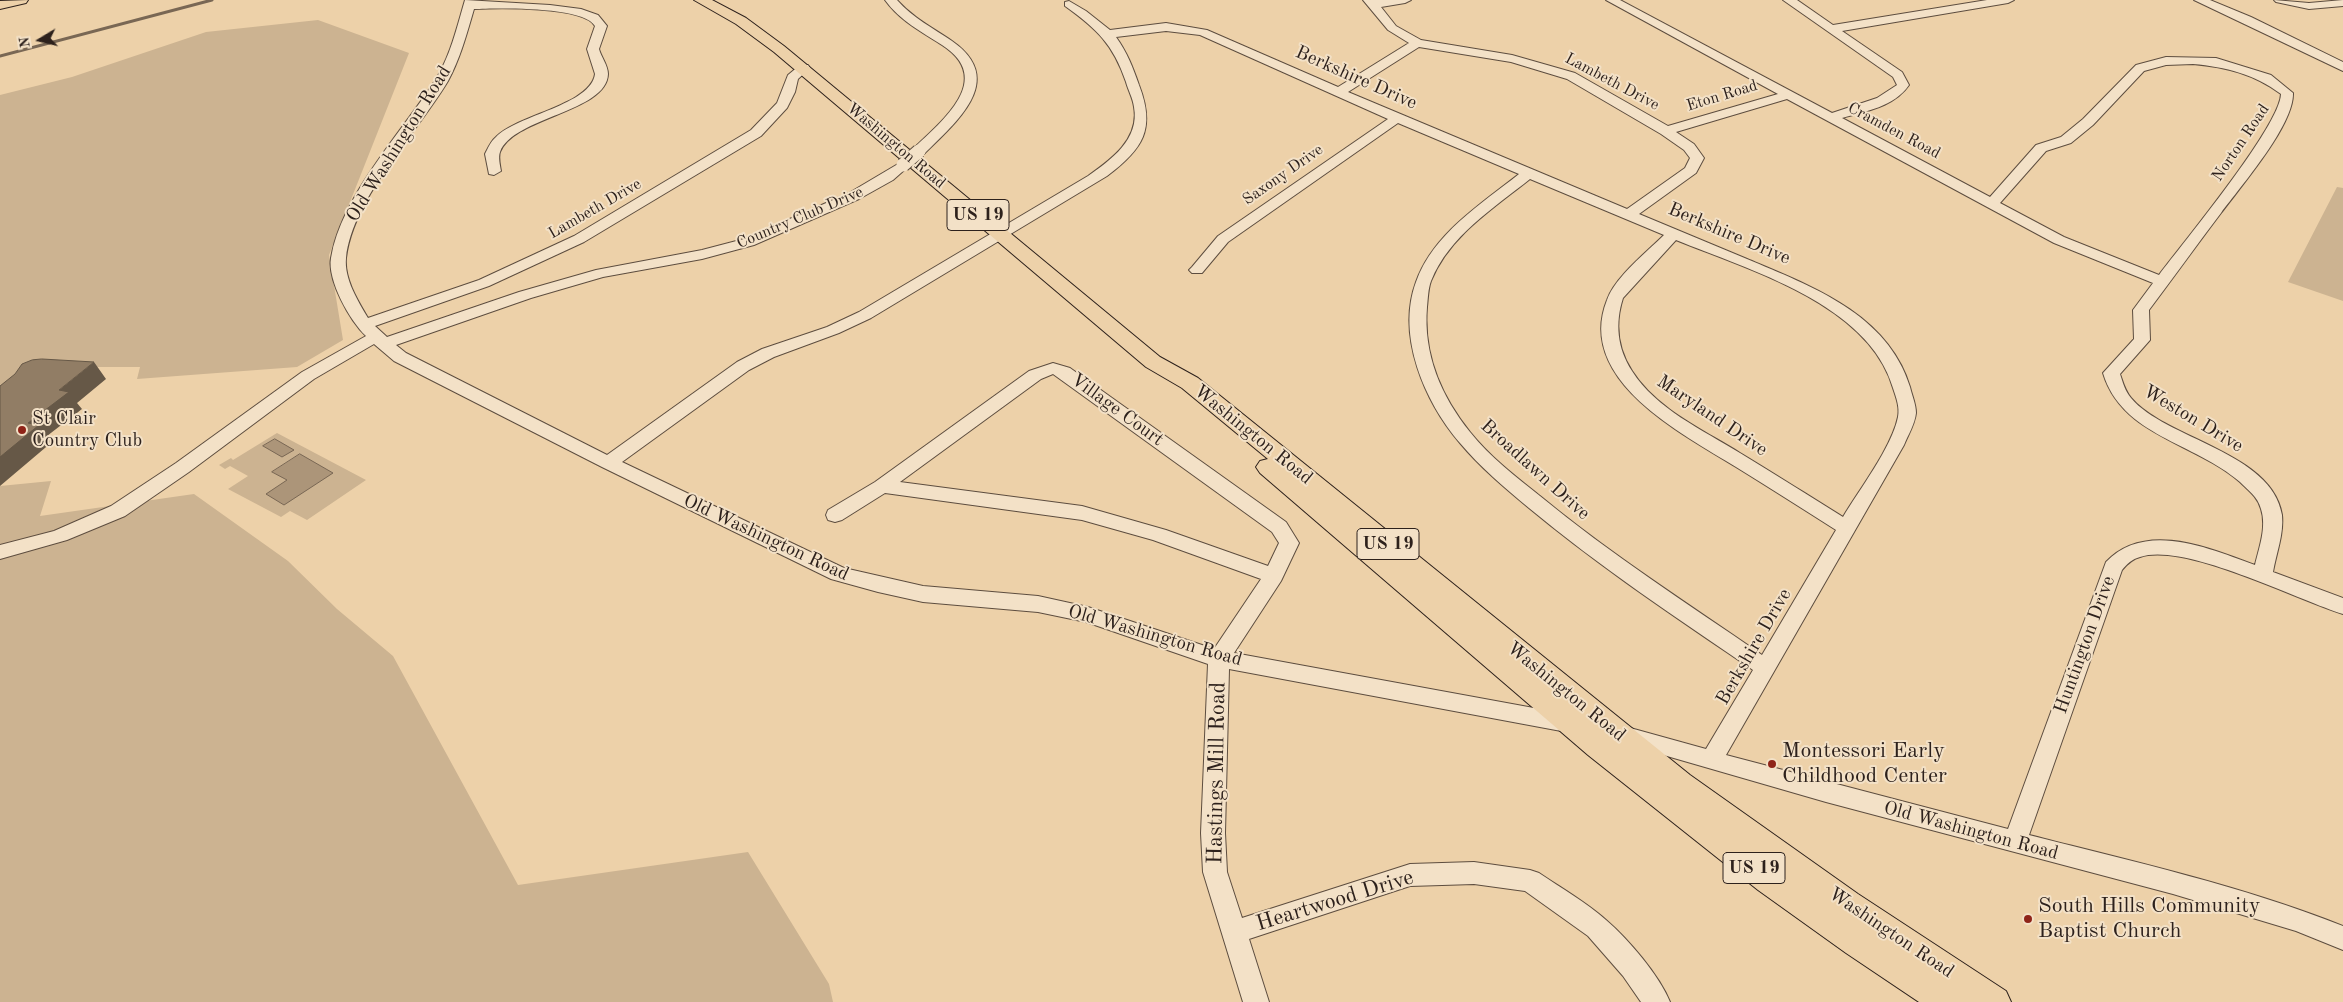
<!DOCTYPE html>
<style>
body{margin:0}
#map{position:relative;width:2343px;height:1002px;overflow:hidden;background:#edd1a9;font-family:"Old Standard TT",serif}
canvas{display:block}
.north{position:absolute;left:15px;top:15px;width:50px;height:50px;-webkit-text-stroke:4px #f3e1c7;paint-order:stroke;rotate:261deg;font-size:14px;font-weight:700;line-height:20px;text-align:center;color:#2d211c}
.north::after{content:'';display:block;margin:auto;width:18px;height:22px;background:#2d211c;clip-path:polygon(50% 0,100% 100%,50% 72%,0 100%)}
</style>
<div id="map">
<canvas width="2343" height="1002"></canvas>
<div class="north">N</div>
</div>
<script>
const ctx = document.querySelector('canvas').getContext('2d');
ctx.lineJoin = 'round';
function paint(path, color) { ctx.fillStyle = color; ctx.fill(path, 'evenodd'); }
function strokePath(path, color, width, dash) { ctx.strokeStyle = color; ctx.lineWidth = width; ctx.lineCap = dash ? 'butt' : 'round'; ctx.setLineDash(dash || []); ctx.stroke(path); }
function drawText(font, color, halo, rows, align = 'center') {
  ctx.font = font + ' "Old Standard TT",serif'; ctx.lineWidth = 4; ctx.setLineDash([]); ctx.textBaseline = 'middle'; ctx.strokeStyle = halo; ctx.fillStyle = color; for (const [text, x, y, turn = 0] of rows) {
    ctx.save(); ctx.translate(x, y); ctx.rotate((+turn || 0) * Math.PI / 180); ctx.textAlign = isNaN(turn) ? turn : align; if (halo) ctx.strokeText(text, 0, 0); ctx.fillText(text, 0, 0); ctx.restore();
  }
}
paint(new Path2D(`
 M318 20 409 53 329 255 343 340 297 367 137 379 140 367H94L65 371 26 363 0 391V95L72 77 206 32Z
 M2337 187 2343 188V301L2288 282Z
 M277 433 366 480 307 520 290 511 281 517 228 489 248 476 230 466 225 469 219 465 231 458 233 460Z
 M51 481 40 516 194 494 288 561 337 609 393 656 518 885 748 852 829 984 833 1002H0V486Z`), '#ccb391');
const water = new Path2D(`
 M275 439 294 450 282 457 263 446Z
 M300 454 333 473 284 505 266 494 287 480 272 472Z`);
paint(water, '#ac9579');
strokePath(water, '#796754', 1);
strokePath(new Path2D(`
 M0 56 212 0`), '#796754', 3);
const minor = new Path2D(`
 M465 0 550 5 581 9 598 15 607 26 599 49C601 57 608 65 608 74 607 112 513 117 500 152 498 157 500 165 501 171L494 175 489 174 485 154C488 148 491 141 496 137 517 115 591 105 595 74L587 49 595 26C584 6 497 8 474 9 467 33 460 59 448 81 417 133 353 197 346 258 344 279 358 301 368 318L479 280 574 236 751 130 777 103 788 75 800 65H808L810 68 798 79 795 92 787 108 761 136 584 242 489 286 375 326 387 337 519 292 596 270 702 250 744 239 849 193 903 161 910 165 893 180 859 199 754 245 702 259 603 277 531 298 396 345 406 353 607 455 737 362 762 349 827 327 859 312 1088 176C1111 160 1140 139 1134 107 1133 98 1128 90 1126 82 1113 44 1097 29 1065 6V2L1069 1 1086 11 1110 30 1166 23 1207 30 1338 87 1409 43 1388 30 1363 0H1411L1405 3 1381 7 1396 26 1421 40 1512 55 1575 73 1668 126 1778 94 1606 0H1620L1832 113 1877 98 1897 85 1893 77 1783 0H1797L1833 25 1987 0H2014L2008 3 1842 31 1902 72 1909 85C1894 107 1866 111 1842 118L1990 197 2036 145 2061 137 2083 119 2136 65 2166 57 2216 58 2271 75 2293 93C2294 125 2241 186 2221 213 2196 246 2173 278 2149 310L2150 340 2120 374C2123 383 2125 391 2131 398 2165 439 2272 452 2282 515 2284 534 2276 554 2273 572L2343 598V614C2295 599 2184 542 2140 557 2132 559 2127 564 2122 570L2029 835C2135 862 2242 886 2343 926V950L2296 931 2173 894 1826 802 1615 741 1612 735 1615 729 1623 726 1706 749 1753 670C1677 618 1600 567 1529 508 1505 488 1480 467 1460 443 1425 402 1396 336 1416 282 1433 234 1481 204 1519 174L1398 123 1228 242 1202 273H1192L1189 270 1192 267 1218 236 1388 119 1200 35 1166 31 1116 37C1127 52 1133 68 1139 85 1156 129 1143 149 1107 176L871 318 839 333 774 357 749 370 622 462 844 568 923 586 1038 596 1088 607 1214 649 1261 579 1153 540 1082 520 885 493 842 520 835 522 828 520 826 515 828 510 875 482 1029 371 1053 363 1070 368 1286 522 1299 543 1281 581 1234 653 1572 715 1580 718 1583 724 1580 730 1572 733 1229 669 1225 833 1227 872 1242 918 1410 864 1474 862 1530 870 1539 873C1561 888 1586 902 1606 920 1628 939 1659 975 1670 1002H1641L1623 976 1588 936 1525 891 1474 884 1410 886 1249 939 1269 1002H1243L1203 872 1201 833 1208 664 1086 622 1038 612 923 602 878 592 831 579 602 467 394 361 374 344 314 379 189 472 125 516 67 540 0 559V545L54 531 111 506 176 463 302 372 366 336C350 321 327 280 331 258 341 197 401 133 434 82 450 58 457 27 465 0ZM1419 47 1511 62 1567 79 1661 134 1684 150 1690 158 1685 168 1627 209 1348 92ZM2193 64C2226 67 2254 74 2281 94 2280 126 2183 243 2159 275L2064 237 2000 203 2046 151 2071 143 2093 125 2144 71 2166 65ZM1787 99 2054 243 2153 283 2133 310 2134 339 2103 373C2122 436 2194 442 2240 482 2248 490 2258 497 2261 509 2267 527 2259 548 2255 565 2210 549 2146 520 2106 562L2008 829 1726 755 1904 445C1908 435 1915 424 1916 413 1916 404 1912 396 1910 387 1888 314 1811 286 1747 259 1711 244 1675 229 1639 214L1696 173 1704 158 1694 144 1676 132ZM1530 179 1664 235C1647 252 1615 277 1607 300 1575 380 1683 434 1736 467 1770 488 1803 509 1836 530L1762 655C1687 603 1610 554 1540 496 1516 477 1490 457 1470 432 1441 396 1423 354 1427 307 1428 298 1428 289 1431 281 1449 236 1494 208 1530 179ZM1676 240C1749 270 1869 304 1893 388 1896 397 1900 407 1898 417 1892 447 1859 490 1843 517 1809 496 1775 474 1740 453 1703 430 1656 409 1632 371 1617 348 1615 323 1623 298ZM1053 374 1272 532 1279 543 1268 566 1166 530 1082 506 900 482 1041 379Z
 M885 0H897C913 18 933 28 952 41 1008 80 956 122 924 154H914L912 151 914 148C943 120 995 79 942 45 922 32 900 21 885 0Z
 M2194 0H2210L2251 17 2343 62V71Z
 M2274 0 2309 3 2343 0V6L2309 9 2276 2Z`);
const major = new Path2D(`
 M28 0 26 3 0 9V1Z
 M694 0H712L746 18 784 46 1160 357 1198 378 1690 775 1858 894 2006 991 2011 1002H1919L1846 953 1758 890 1588 755 1260 473 1256 467 1260 461 1268 459 1182 388 1146 367 774 52 736 24Z`);
strokePath(minor, '#5d4d3f', 2);
strokePath(major, '#2d211c', 2);
paint(minor, '#f3e1c7');
paint(major, '#edd1a9');
const minorBridge = new Path2D(`
 M903 165 919 151`);
strokePath(minorBridge, '#5d4d3f', 15, []);
strokePath(minorBridge, '#f3e1c7', 13);
paint(new Path2D(`
 M94 362 106 379 77 403 82 409 47 436 52 442 0 486V457L28 423 59 390Z`), '#665847');
const building = new Path2D(`
 M42 359 94 362 59 390 69 392 28 423 39 425 0 457V386L15 374 22 364 32 360Z`);
paint(building, '#917d65');
strokePath(building, '#665847', 1);
for (const [x, y, r, color] of [
 [22,430,5,"#8f2418"],
 [1772,764,5,"#8f2418"],
 [2028,919,5,"#8f2418"]
]) { const dot = new Path2D(); dot.arc(x, y, r, 0, 2 * Math.PI); ctx.fillStyle = color; ctx.fill(dot); strokePath(dot, '#f3e1c7', 2); }
drawText('16px', '#2d211c', '#f3e1c7', [
 ["Lambeth Drive",1612,82,28],
 ["Eton Road",1722,96,-17],
 ["Cramden Road",1894,131,28],
 ["Norton Road",2241,143,-56],
 ["Washington Road",896,146,40],
 ["Saxony Drive",1283,175,-35],
 ["Lambeth Drive",595,209,-30],
 ["Country Club Drive",800,218,-23]
]);
for (const [x, y, w] of [
 [978,215,62],
 [1388,544,62],
 [1754,868,62]
]) { const box = new Path2D(); box.roundRect(x - w / 2, y - 15.5, w, 31, 4); ctx.fillStyle = '#f3e1c7'; ctx.fill(box); strokePath(box, '#2d211c', 1); }
drawText('bold 18px', '#2d211c', null, [
 ["US 19",978,215],
 ["US 19",1388,544],
 ["US 19",1754,868]
]);
drawText('19px', '#2d211c', '#f3e1c7', [
 ["Berkshire Drive",1356,78,24],
 ["Old Washington Road",399,144,-58],
 ["Berkshire Drive",1729,234,23],
 ["Village Court",1117,410,36],
 ["Maryland Drive",1712,416,34],
 ["Weston Drive",2193,419,31],
 ["Washington Road",1253,435,39],
 ["Broadlawn Drive",1535,470,42],
 ["Old Washington Road",766,538,25],
 ["Old Washington Road",1155,636,16],
 ["Huntington Drive",2085,645,-70],
 ["Berkshire Drive",1754,647,-60],
 ["Washington Road",1566,692,39],
 ["Old Washington Road",1971,831,15],
 ["Washington Road",1891,933,34]
]);
drawText('19px', '#2d211c', '#f3e1c7', [
 ["St Clair",32,419],
 ["Country Club",32,441]
], 'left');
drawText('22px', '#2d211c', '#f3e1c7', [
 ["Montessori Early",1782,751],
 ["Childhood Center",1782,776],
 ["South Hills Community",2038,906],
 ["Baptist Church",2038,931]
], 'left');
drawText('22px', '#2d211c', '#f3e1c7', [
 ["Hastings Mill Road",1217,773,-89],
 ["Heartwood Drive",1335,901,-17]
]);
</script>
